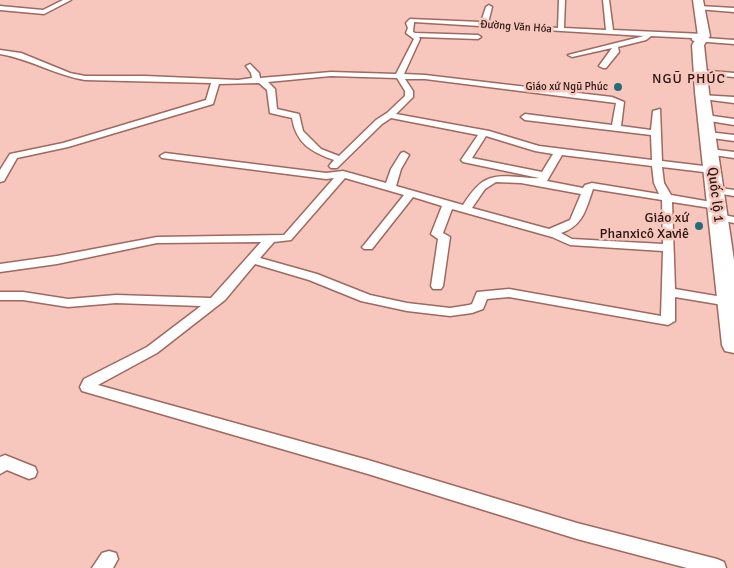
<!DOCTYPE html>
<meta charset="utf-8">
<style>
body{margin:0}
canvas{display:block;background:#f7c6bd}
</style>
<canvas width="734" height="568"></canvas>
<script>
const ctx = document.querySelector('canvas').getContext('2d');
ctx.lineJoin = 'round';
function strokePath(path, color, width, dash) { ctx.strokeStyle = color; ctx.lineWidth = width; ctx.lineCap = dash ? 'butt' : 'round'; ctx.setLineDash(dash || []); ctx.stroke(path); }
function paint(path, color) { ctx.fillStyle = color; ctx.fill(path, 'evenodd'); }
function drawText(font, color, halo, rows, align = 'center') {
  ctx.font = font + ' Signika,sans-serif'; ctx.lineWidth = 5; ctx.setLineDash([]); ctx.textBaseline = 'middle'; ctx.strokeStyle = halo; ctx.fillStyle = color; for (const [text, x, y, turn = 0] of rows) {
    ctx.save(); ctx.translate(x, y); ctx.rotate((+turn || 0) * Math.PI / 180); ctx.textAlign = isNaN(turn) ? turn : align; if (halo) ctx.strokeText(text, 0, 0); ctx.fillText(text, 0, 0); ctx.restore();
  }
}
const street = new Path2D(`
 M63 0H71L44 14 0 10V6L43 10Z
 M559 0H565L564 28 606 30 603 0H609L613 30 704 34 707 36 705 38 734 40V44L694 41 692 40V38L651 36 646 40 618 47 619 52 606 68H603L599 66 612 48 572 57 568 55 644 36 414 22 413 32 415 33 478 35 481 37 478 39 419 37 420 39 404 74 425 75 612 97 624 102 621 126 651 130 653 111 660 109 662 161 712 167 717 170 712 173 662 167 664 183 671 195 717 203 722 206 717 209 672 202 675 289 734 299V305L729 306 675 297V321L668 325 509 297 487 299 483 309 472 313 450 316 407 311 361 301 309 280 255 264 225 300 157 353 98 385 368 460 577 523 717 559 724 562 726 568H687L577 539 368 474 82 391 80 387 84 379 147 347 201 306 116 303 68 307 23 300H0V292H23L68 299 116 295 211 298 261 242 157 243 57 264 0 272V264L57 256 157 237 284 235 334 178 326 179 162 158 160 156 165 153 326 173 343 171 386 183 391 169 401 153 404 152 409 155 401 169 396 186 463 205C480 179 488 174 519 177 526 177 533 179 539 178L463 162 461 160 478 135 391 118 382 124 337 168H331L329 166 334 160C311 152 296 143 292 118L270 113 267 90 259 83 219 84 213 104 68 147 17 158 4 181 0 182V170L10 154 63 143 206 100 211 83 85 80C55 75 30 59 0 54V50L21 53 70 73 85 76H145L238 80 252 78 251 73 246 66 250 64 259 73 260 78 331 72 396 74 414 39 406 33 408 28 406 23 410 19 481 22 486 7 489 5 492 7 488 23 558 28ZM331 76 397 78 405 91V96L387 113 376 120 339 156 321 149 303 131 299 114 277 109 275 89 268 82ZM405 79H425L616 103 612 125 525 114 521 117 525 120 651 135 652 160 539 146 489 131 396 114 413 97V91ZM486 136 535 151 553 154 542 172 472 158ZM562 155 652 166 654 183 659 194 592 183 585 185 583 188 547 181ZM345 178 404 195 364 245 362 247 364 249H372L413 197 442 206 431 234 438 239 431 286 433 289H441L443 286 450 237 443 233 452 209 552 237 570 245 663 251 661 316 509 289 477 292 472 304 469 305 450 308 407 303 370 295 317 274 260 258 274 242 291 240ZM496 182 521 183 581 194 570 220 549 229 472 208 485 189ZM593 189 662 200 663 244 572 239 561 233C583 226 586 209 593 189Z
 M699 6 734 8V12L697 9 696 8Z
 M698 70 734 73V77L701 74 697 72Z
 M700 95 734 97V103L703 99 699 97Z
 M706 115 734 119V125L703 120 702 118Z
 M708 132 734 135V141L705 137 703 135Z
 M710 149 734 152V158L707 154 705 152Z
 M714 187 734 190V196L710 192 709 190Z
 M718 214 734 217V223L714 219 713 217Z
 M5 455 35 467 37 472 35 477 29 479 7 470 0 474V457Z
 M109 551 116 553 118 559 113 568H92L102 553Z`);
const highway = new Path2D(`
 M693 0H703L710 36 704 45 709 92 734 260V353L725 351 722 345 695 92 692 45 698 36Z`);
strokePath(street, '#9f695f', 3);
strokePath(highway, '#9f695f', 3);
paint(street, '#fff');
paint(highway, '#fff');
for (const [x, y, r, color] of [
 [618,87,5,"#246c78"],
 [699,226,5,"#246c78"]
]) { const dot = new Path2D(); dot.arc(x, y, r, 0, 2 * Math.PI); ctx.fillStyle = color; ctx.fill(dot); strokePath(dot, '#f7c6bd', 2); }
drawText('11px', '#2b1612', '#f7c6bd', [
 ["Đường Văn Hóa",516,27,4]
]);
drawText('11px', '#2b1612', '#f7c6bd', [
 ["Giáo xứ Ngũ Phúc",608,87]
], 'right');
ctx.letterSpacing = '1px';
drawText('14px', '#2b1612', '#f7c6bd', [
 ["NGŨ PHÚC",689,79]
]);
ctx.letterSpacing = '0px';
drawText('14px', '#2b1612', '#f7c6bd', [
 ["Quốc lộ 1",715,195,83]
]);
drawText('14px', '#2b1612', '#f7c6bd', [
 ["Giáo xứ",689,218],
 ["Phanxicô Xaviê",689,234]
], 'right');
</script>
